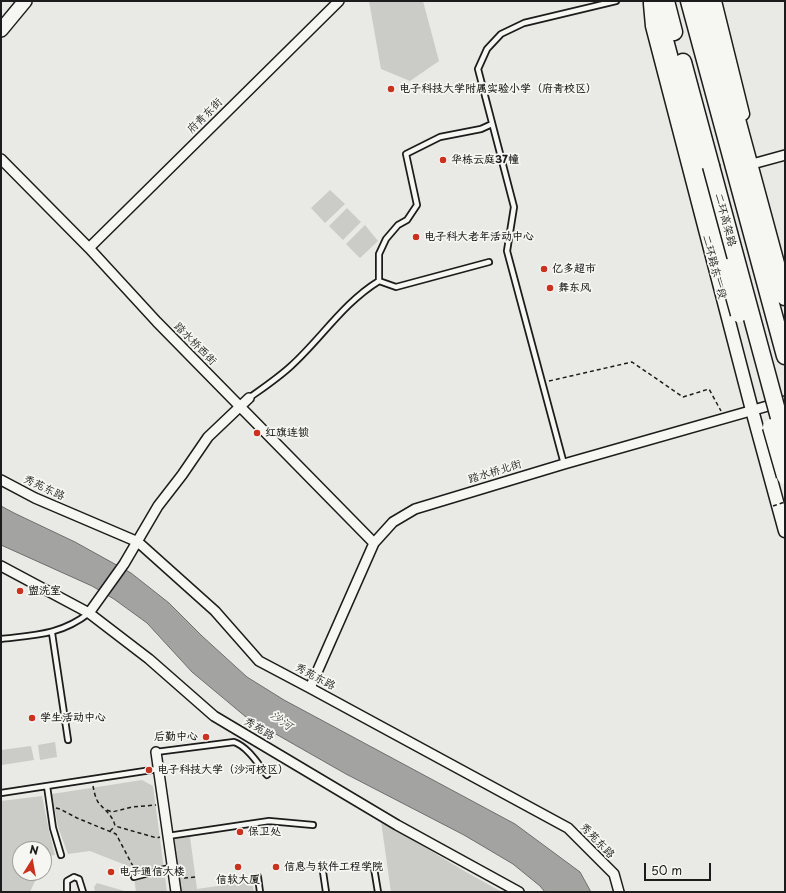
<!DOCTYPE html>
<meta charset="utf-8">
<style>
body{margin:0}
#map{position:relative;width:786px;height:893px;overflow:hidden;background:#e9e9e5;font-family:"Playpen Sans",sans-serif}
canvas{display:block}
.frame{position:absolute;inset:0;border:2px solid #1c1c1c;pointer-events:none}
.north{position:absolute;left:12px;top:841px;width:40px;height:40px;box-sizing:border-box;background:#f6f6f2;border:1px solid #9f9f9c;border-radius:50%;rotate:11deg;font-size:11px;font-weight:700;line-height:16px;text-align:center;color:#1c1c1c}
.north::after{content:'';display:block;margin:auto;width:14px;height:18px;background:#c8321e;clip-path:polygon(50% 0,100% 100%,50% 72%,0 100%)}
.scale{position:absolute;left:644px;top:863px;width:67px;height:18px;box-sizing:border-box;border:2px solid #1c1c1c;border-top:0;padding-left:5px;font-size:12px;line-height:14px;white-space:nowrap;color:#1c1c1c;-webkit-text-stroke:3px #f6f6f2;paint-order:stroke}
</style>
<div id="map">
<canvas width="786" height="893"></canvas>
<div class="frame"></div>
<div class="north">N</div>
<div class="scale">50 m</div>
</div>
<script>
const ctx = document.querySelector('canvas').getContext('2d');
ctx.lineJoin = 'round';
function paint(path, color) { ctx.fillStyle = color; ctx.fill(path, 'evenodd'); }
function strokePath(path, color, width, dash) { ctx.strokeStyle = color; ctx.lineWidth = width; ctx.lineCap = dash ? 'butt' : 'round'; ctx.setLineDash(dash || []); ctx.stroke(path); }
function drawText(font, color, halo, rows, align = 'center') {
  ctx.font = font + ' "Playpen Sans","LXGW WenKai TC",sans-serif'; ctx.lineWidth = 3.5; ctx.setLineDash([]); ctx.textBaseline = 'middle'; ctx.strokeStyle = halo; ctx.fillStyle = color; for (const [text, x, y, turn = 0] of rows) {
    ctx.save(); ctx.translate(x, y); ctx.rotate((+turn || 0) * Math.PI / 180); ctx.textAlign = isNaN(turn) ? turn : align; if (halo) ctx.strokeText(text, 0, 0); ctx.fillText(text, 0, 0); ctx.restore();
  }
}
paint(new Path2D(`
 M369 1H423L439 61 410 81 381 69Z
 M330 190 345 204 325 223 311 208Z
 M347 208 361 222 343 240 329 226Z
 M365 225 378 241 360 258 346 244Z
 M55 742 57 757 40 760 38 745Z
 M31 746 34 760 2 765 1 750Z
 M142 780 153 786 167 892H136L133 868 90 851 68 854 58 827 52 794Z
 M42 796 49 831 55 855 44 857V849H20V873H31L36 879 30 892H1V801Z
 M381 821 466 872 502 892H391Z
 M190 837 197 889 252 881 254 892H181L174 839Z
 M97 883 128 892H95L94 887Z`), '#cbcbc7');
const water = new Path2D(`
 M1 506 14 513 75 542 131 573 169 603 202 636 247 677 284 700 515 824 580 872 591 892H545L540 886 513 864 464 835 346 774 246 717 192 672 147 623 114 599 92 586 1 545Z`);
paint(water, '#a3a3a1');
strokePath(water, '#6d6d6c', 1);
const lane = new Path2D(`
 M379 281 396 287 489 262
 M249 398C263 388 278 378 291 366 321 339 343 303 379 281V254L386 239 398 225 407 220 417 205 406 154 440 137 481 129 492 124
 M564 464 507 251 514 207 478 69 487 49 501 34 524 23 616 1
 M52 633 68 740
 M1 639C35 635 61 635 89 613
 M156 752 234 742C248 747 258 764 267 775
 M47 786 53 828 61 855
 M1 793 158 769
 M168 836 269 821 313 825
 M322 865 326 892
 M374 868 378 892
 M134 877 172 867
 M258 877 260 892
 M67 892V881L74 877 79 879 83 892`);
const street = new Path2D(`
 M1 159 89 248 157 322 374 543
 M756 163 785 155
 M89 248 339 1
 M1 480 35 498 138 542 215 611 259 661 310 688 568 828 614 874 619 892
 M1 566 89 613 149 659 214 716 397 825 519 892
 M89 613 124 564 158 506 182 475 208 437 249 398
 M310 688 374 543 393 522 415 509 564 464 785 401
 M156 752 176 892`);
const secondary = new Path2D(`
 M715 1 743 114
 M650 4 652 26 752 410 785 531`);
const primary = new Path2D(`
 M1 30 25 1`);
const highway = new Path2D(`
 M652 1 659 18 726 267
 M666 1 674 32
 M689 1 785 356
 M705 1 785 297
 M683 62 711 166`);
strokePath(lane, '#1c1c1c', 8);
strokePath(street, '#1c1c1c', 12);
strokePath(secondary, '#1c1c1c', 15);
strokePath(primary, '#1c1c1c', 16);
strokePath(highway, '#1c1c1c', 19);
strokePath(new Path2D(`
 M549 381 632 362 683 397 709 389 721 411
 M93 786C94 791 95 797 98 802 104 810 113 815 115 826L157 838 160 837
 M56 808 60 809 77 818 116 834 135 870
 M107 810 112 812 132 807 156 805
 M110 831 115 826
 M184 878 196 877`), '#1c1c1c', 1.5, [4, 3]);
strokePath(lane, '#f6f6f2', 4.5);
strokePath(street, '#f6f6f2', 9);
strokePath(secondary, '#f6f6f2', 12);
strokePath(primary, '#f6f6f2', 13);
strokePath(highway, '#f6f6f2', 16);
const highwayBridge = new Path2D(`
 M711 166 785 440
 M726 267 739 314
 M771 427 785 476`);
strokePath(highwayBridge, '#1c1c1c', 19, []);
strokePath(new Path2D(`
 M773 506 785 502`), '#1c1c1c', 1.5, [4, 3]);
strokePath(highwayBridge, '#f6f6f2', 16);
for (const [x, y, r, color] of [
 [391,89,4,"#c8321e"],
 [443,160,4,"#c8321e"],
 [416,237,4,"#c8321e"],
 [544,269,4,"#c8321e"],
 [550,288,4,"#c8321e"],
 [257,433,4,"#c8321e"],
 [20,591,4,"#c8321e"],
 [32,718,4,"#c8321e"],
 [206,737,4,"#c8321e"],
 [149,770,4,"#c8321e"],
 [240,832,4,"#c8321e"],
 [238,867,4,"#c8321e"],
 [276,867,4,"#c8321e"],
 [111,872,4,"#c8321e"]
]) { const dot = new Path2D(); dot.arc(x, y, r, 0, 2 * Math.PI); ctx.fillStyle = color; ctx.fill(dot); strokePath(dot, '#f6f6f2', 1.5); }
drawText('bold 11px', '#1c1c1c', '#f6f6f2', [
 ["电子科技大学附属实验小学（府青校区）",399,89],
 ["华栋云庭37幢",451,160],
 ["电子科大老年活动中心",424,237],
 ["亿多超市",552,269],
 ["舞东风",558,288],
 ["红旗连锁",265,433],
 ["盥洗室",28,591],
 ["学生活动中心",40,718],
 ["后勤中心",198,737,"right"],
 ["电子科技大学（沙河校区）",157,770],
 ["保卫处",248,832],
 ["信息与软件工程学院",284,867],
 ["电子通信大楼",119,872],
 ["信软大厦",238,880,"center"]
], 'left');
drawText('11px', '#1c1c1c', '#f6f6f2', [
 ["府青东街",205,116,-45],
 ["二环高架路",725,220,75],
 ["二环路东一段",714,267,75],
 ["踏水桥西街",195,344,45],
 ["踏水桥北街",495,472,-17],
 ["秀苑东路",44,488,25],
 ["秀苑东路",315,677,28],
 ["秀苑路",259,729,31],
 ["秀苑东路",597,841,46]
]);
drawText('italic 12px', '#525251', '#f6f6f2', [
 ["沙河",281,721,35]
]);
</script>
